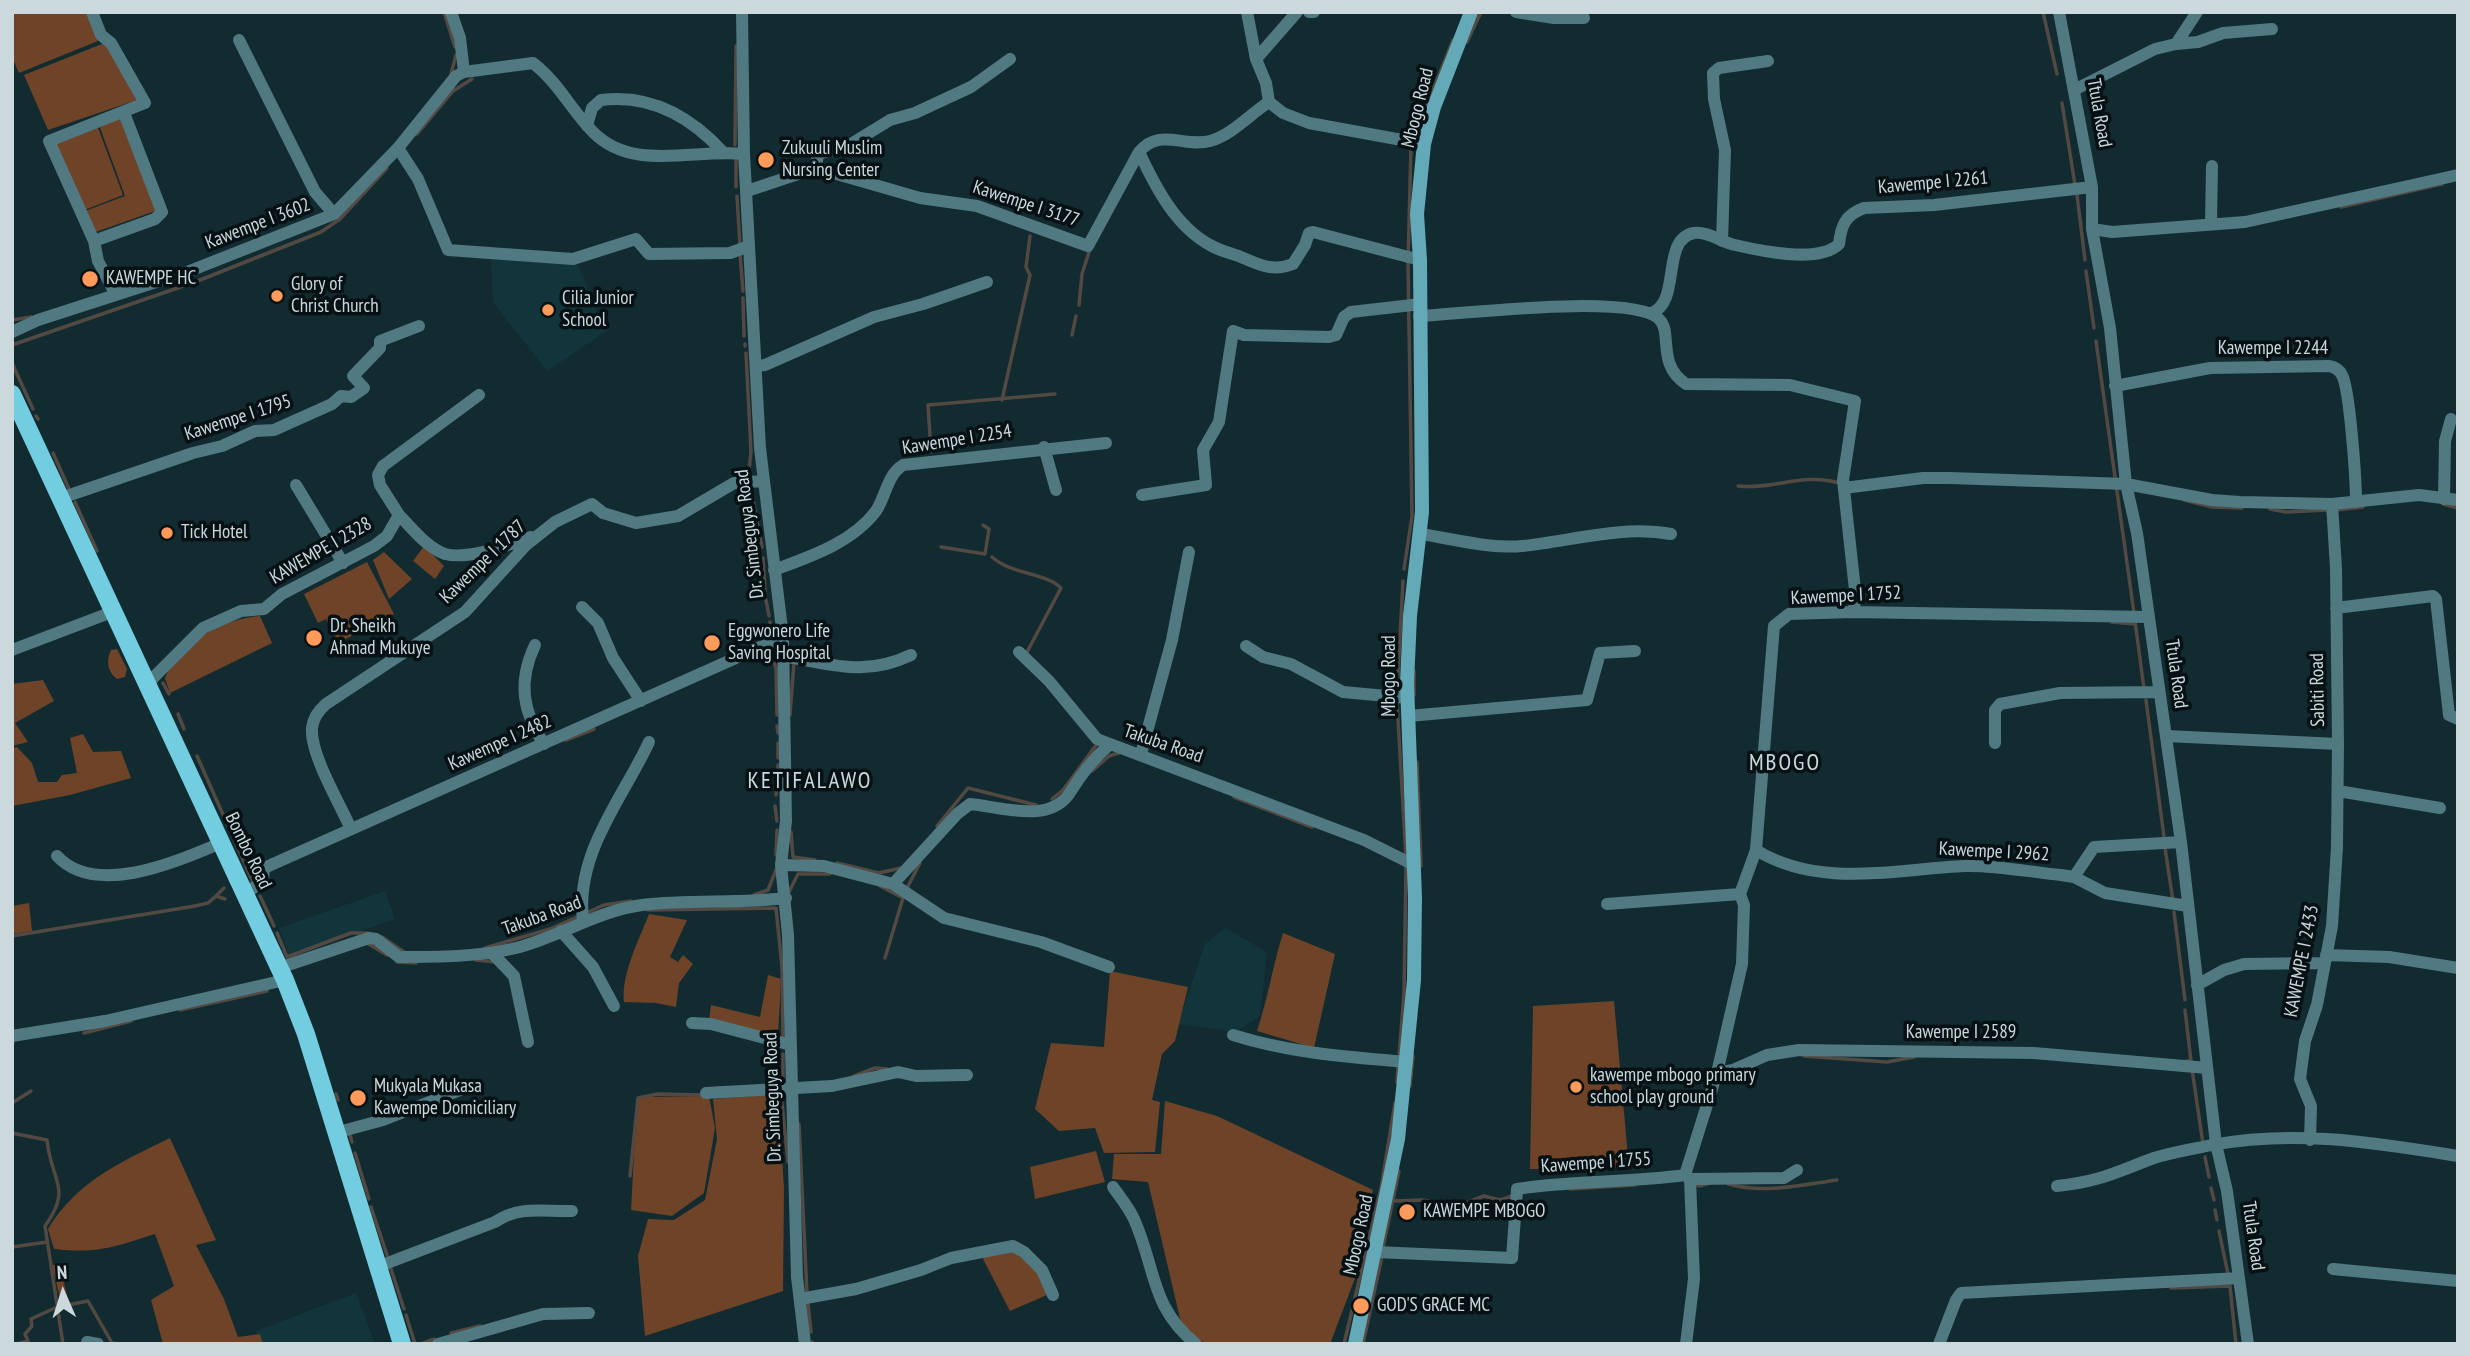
<!DOCTYPE html>
<style>
body{margin:0}
#map{position:relative;width:2470px;height:1356px;overflow:hidden;background:#122b30;font-family:"PT Sans Narrow",sans-serif}
canvas{display:block}
.frame{position:absolute;inset:0;border:14px solid #cbd9dc;pointer-events:none}
.north{position:absolute;left:28px;top:1258px;width:70px;height:70px;-webkit-text-stroke:5px #071114;paint-order:stroke;rotate:357deg;font-size:19px;font-weight:700;line-height:28px;text-align:center;color:#cbd9dc}
.north::after{content:'';display:block;margin:auto;width:24px;height:32px;background:#cbd9dc;clip-path:polygon(50% 0,100% 100%,50% 72%,0 100%)}
</style>
<div id="map">
<canvas width="2470" height="1356"></canvas>
<div class="frame"></div>
<div class="north">N</div>
</div>
<script>
const ctx = document.querySelector('canvas').getContext('2d');
ctx.lineJoin = 'round';
function paint(path, color) { ctx.fillStyle = color; ctx.fill(path, 'evenodd'); }
function strokePath(path, color, width, dash) { ctx.strokeStyle = color; ctx.lineWidth = width; ctx.lineCap = dash ? 'butt' : 'round'; ctx.setLineDash(dash || []); ctx.stroke(path); }
function drawText(font, color, halo, rows, align = 'center') {
  ctx.font = font + ' "PT Sans Narrow",sans-serif'; ctx.lineWidth = 7; ctx.setLineDash([]); ctx.textBaseline = 'middle'; ctx.strokeStyle = halo; ctx.fillStyle = color; for (const [text, x, y, turn = 0] of rows) {
    ctx.save(); ctx.translate(x, y); ctx.rotate((+turn || 0) * Math.PI / 180); ctx.textAlign = isNaN(turn) ? turn : align; if (halo) ctx.strokeText(text, 0, 0); ctx.fillText(text, 0, 0); ctx.restore();
  }
}
paint(new Path2D(`
 M491 258 577 262 600 318 608 330 547 371 493 302Z
 M385 891 395 919 289 956 279 928Z
 M1225 928 1267 952 1260 1016 1236 1032 1178 1024 1205 944Z
 M356 1293 375 1344H262L256 1331Z`), '#12353c');
paint(new Path2D(`
 M12 12H86L98 41 19 73 12 57Z
 M107 42 137 100 48 130 24 75Z
 M124 116 158 210 93 233 85 211 125 196 99 125Z
 M97 125 123 195 82 211 55 141Z
 M424 546 444 566 435 579 413 561Z
 M384 552 412 579 389 599 373 560Z
 M367 562 394 614 338 643 326 619 318 623 304 594Z
 M260 616 272 643 170 693 165 678C180 643 222 619 260 616Z
 M117 649 127 669 125 677 117 679C107 671 106 661 111 650Z
 M43 680 54 701 15 723 28 742 12 746V684Z
 M83 734 93 752 121 751 131 778 70 795 12 806V748L17 747 32 763 38 782H57L62 775 77 773 70 738Z
 M29 903 32 931 12 934V906Z
 M649 914 687 920 670 957 678 962 683 955 693 964 679 983 676 1007 656 1003 624 1002C621 974 639 940 649 914Z
 M1283 933 1335 954 1314 1048 1257 1031C1268 998 1273 965 1283 933Z
 M1110 971 1188 987 1175 1041 1162 1054 1152 1100 1160 1102 1155 1152 1104 1153 1095 1128 1059 1131 1035 1109 1051 1043 1104 1047Z
 M768 975 781 979 778 1037 709 1021 711 1005 760 1017Z
 M1614 1001 1629 1168 1530 1169 1533 1006Z
 M778 1094 784 1188 783 1291 645 1336 638 1256 648 1219 674 1220 705 1200 717 1139 713 1099Z
 M709 1096 715 1128 704 1193 672 1216 631 1210 637 1097Z
 M1165 1101 1217 1116 1373 1190 1357 1273 1330 1344H1206L1182 1327 1148 1182 1112 1179 1114 1154H1161Z
 M170 1138 216 1240 196 1245 224 1299 238 1337 260 1334 263 1344H163L151 1300 174 1286 155 1234C115 1247 96 1254 54 1249L48 1229C77 1181 121 1162 170 1138Z
 M1096 1151 1105 1182 1035 1199 1030 1167Z
 M1012 1248 1038 1270 1047 1295 1010 1311 983 1259 984 1256Z
 M59 1264 60 1270 65 1269 67 1277 63 1279 68 1300 61 1302 52 1265Z`), '#6e4327');
strokePath(new Path2D(`
 M444 12 455 47
 M2043 12 2057 74
 M1467 42 1481 12
 M451 74 456 55
 M2062 103 2075 185
 M417 134 453 91 472 79
 M735 145 736 46
 M736 158V187
 M2077 195 2085 260
 M737 196 740 246
 M2341 207 2442 184
 M740 254 743 291
 M2086 271 2094 328
 M743 298 744 336
 M1079 305 1082 274 1090 249
 M12 320 31 317
 M1072 335 1076 316
 M2096 341 2134 613
 M745 344V346
 M12 345 195 282 321 232 340 219 387 168
 M746 353 751 452 748 478
 M12 363 33 409
 M1002 400 1030 275 1026 267 1030 236
 M36 416 38 419
 M931 452 928 405 1055 394
 M53 453 69 489
 M1738 486C1773 490 1804 472 1839 483
 M751 489 762 547
 M2184 500 2212 507 2242 508
 M75 502 97 551
 M2443 504 2458 508
 M2270 509 2286 512 2328 510
 M2336 510 2363 507
 M941 547 985 554 989 529 983 525
 M992 557C1012 575 1045 572 1061 588L1026 654
 M763 558 765 591
 M1404 569 1412 516 1408 264 1411 145 1453 40
 M766 600 769 616
 M2135 621 2144 689
 M770 622 772 638
 M2111 622 2135 624
 M771 653 776 668 777 715
 M163 683 169 694
 M1397 694 1403 581
 M1414 695V671
 M2146 700 2164 837
 M1397 702 1406 858
 M178 714 184 729
 M790 715 794 662
 M777 726 778 733
 M566 740 594 729
 M197 756 252 880 260 876
 M778 758V743
 M1417 762 1421 866
 M1092 771 1109 756 1119 753
 M776 795 778 765
 M1234 797 1312 827
 M1052 799 1063 790 1097 744
 M775 806 777 821
 M937 826 968 788 1036 805
 M791 832 793 857 815 860
 M2165 848 2173 901
 M776 855 777 830
 M837 863 879 873 901 868
 M880 886 903 898 885 958
 M909 889 907 888 920 863
 M789 892 798 874H830
 M754 895 768 890 776 870
 M216 896 224 888
 M260 896 274 926
 M648 910 776 908 782 967 783 1037
 M2174 912 2185 1000
 M277 933 287 957
 M12 936 195 906 208 903 216 896 225 899
 M382 937 404 952
 M367 943 387 955
 M485 948 550 929 604 905 631 901
 M287 957 351 933H368
 M476 960 496 962
 M397 962 416 963
 M180 1010 267 991
 M2185 1010 2191 1061H2187
 M84 1033 131 1021
 M12 1043H13
 M783 1054V1078
 M1804 1056 1887 1062 1914 1057
 M1399 1057 1404 994 1406 866
 M2192 1069 2203 1144
 M854 1076 875 1068 887 1069
 M1397 1082 1398 1065
 M1410 1086 1413 1056
 M336 1094 338 1100
 M781 1094 788 1162
 M12 1103 31 1091
 M799 1124 807 1294
 M12 1133 47 1140C51 1182 73 1187 45 1226L63 1344
 M350 1135 352 1142
 M355 1153 369 1199
 M2205 1157 2209 1177
 M630 1176 638 1098 657 1094 704 1095
 M1695 1184 1699 1186 1710 1183
 M1728 1184C1764 1194 1801 1185 1837 1180
 M2211 1188 2214 1200
 M1570 1189 1635 1185
 M1393 1201 1422 1200 1458 1206 1484 1196 1500 1200 1512 1196
 M371 1207 388 1258
 M2215 1210 2217 1220
 M2219 1231 2228 1274
 M12 1247 47 1242
 M1383 1248 1399 1171
 M390 1266 404 1309
 M2171 1288 2230 1286 2236 1344
 M808 1303 811 1332
 M406 1315 415 1344
 M451 1333 480 1326
 M12 1339 13 1344
 M812 1342 813 1344
 M17 1344 28 1341 25 1334 32 1326 31 1319 57 1307 88 1301 112 1343 120 1344
 M421 1344 434 1339
 M1344 1344 1381 1188 1395 1103
 M1363 1344 1382 1256`), '#534943', 3.5);
strokePath(new Path2D(`
 M92 12 101 35 111 43 145 103 49 141 94 241
 M451 12 460 38 464 72
 M742 12 744 154 760 448 783 637 786 821 781 865 788 935 797 1277 805 1344
 M1247 12 1256 59 1266 83 1269 102 1283 113 1309 123 1424 144
 M1309 12H1314
 M1516 12 1554 18H1584
 M2059 12 2092 187V229L2110 328 2126 484 2137 533 2181 842 2216 1144 2227 1191 2248 1344
 M239 40 315 192 334 214
 M2176 44 2198 42 2223 33 2272 29
 M1256 59 1297 12
 M2076 89 2155 49 2176 44 2197 12
 M587 126 592 108 601 100C649 94 690 116 723 152
 M398 148 418 179 448 250 573 259 636 239 649 254 730 253 749 246
 M1139 152C1155 186 1175 226 1210 245 1220 251 1231 253 1241 257 1260 265 1272 272 1293 264L1305 245 1309 233 1313 232 1420 260
 M816 168 818 154 846 147 890 120 915 113 971 87 1010 59
 M747 191 816 168 920 198 977 206 1088 246 1139 152C1160 127 1184 148 1210 141 1232 135 1250 114 1269 102
 M2211 224 2212 166
 M2092 229 2112 232 2245 222 2458 175
 M1722 241 1725 150 1714 99 1713 73 1719 68 1768 61
 M116 295 98 261 94 241 155 219 162 212 124 113
 M1651 313C1682 303 1660 239 1694 233 1708 231 1721 242 1735 245 1761 251 1819 264 1839 244 1841 226 1845 215 1864 208L1934 205 2092 187
 M1419 316C1462 314 1632 293 1659 319 1673 332 1656 364 1686 384L1790 385 1855 401 1843 480 1856 599 1853 612
 M12 332 38 320 187 272 334 214 398 148 456 76 464 72 533 63C559 83 571 110 593 132 633 173 696 148 744 154
 M756 366 765 365 874 317 923 304 987 282
 M2115 386 2210 368 2329 366C2335 367 2339 369 2342 375 2350 390 2356 481 2356 502
 M1044 447 1056 490
 M296 485 343 563
 M1844 488 1923 478H1950L2126 484 2212 500 2240 502 2332 504 2419 495 2458 500
 M1142 495 1206 485 1203 450 1219 422 1233 331 1244 335 1329 337 1336 335 1344 317 1351 312 1421 304
 M61 498 193 453 222 446 255 431 274 430 332 404 341 396 351 397 364 388 353 376 380 348V341L419 326
 M2444 499 2445 441 2451 419
 M399 515C412 528 427 548 445 554 469 560 509 545 531 537
 M1421 534C1454 539 1489 549 1522 546 1572 541 1621 525 1671 534
 M774 570C809 557 852 543 876 511 886 496 887 475 903 465L1106 443
 M582 607 598 623 613 658 641 701
 M2336 608 2433 596 2436 599 2449 715 2458 719
 M535 645C518 681 522 711 544 744
 M1246 646 1263 657 1291 664 1343 692 1408 698
 M12 650 112 612
 M1019 652 1049 681 1097 739 1364 840 1414 865
 M781 656C831 663 862 678 911 655
 M146 685 203 628 241 611 264 609 282 594 374 546 387 536 399 515 380 485 378 475 383 466 479 395
 M1409 716 1587 700 1600 653 1635 651
 M2166 736 2338 744 2336 568 2332 504
 M1995 743V710L2000 704 2060 693 2158 692
 M1141 754 1172 640 1189 552
 M2338 791 2440 808
 M350 827C339 802 310 754 312 728 313 719 319 710 326 704L465 612 526 545 555 522 592 504 603 513 636 523 678 516 734 483 763 481
 M1756 850C1819 889 1895 869 1965 866 1996 865 2029 872 2061 875L2074 877 2105 893 2188 906
 M57 856C96 898 178 861 221 843
 M781 865 824 866 893 884 957 814 970 804C1002 807 1051 825 1071 791 1082 773 1093 759 1109 745
 M2074 877 2094 847 2181 842
 M893 884 944 918 1041 942 1109 967
 M246 893 263 881 264 868 783 637
 M1607 904 1740 894
 M583 921C575 853 622 800 649 742
 M561 931 593 967 614 1006
 M492 953 514 976 528 1042
 M2326 955 2389 957 2458 968
 M279 968 369 938 376 939 399 957C438 957 478 957 516 948 559 937 597 911 642 905 690 899 739 904 786 898
 M2197 985 2224 970 2244 964 2323 963
 M692 1023 711 1024 791 1045
 M1233 1035C1290 1053 1347 1057 1407 1062
 M12 1036 105 1021 285 980
 M1717 1073 1733 1070 1767 1055 1799 1050 2034 1053 2207 1068
 M706 1093 832 1086 898 1072 916 1076 967 1075
 M335 1133 383 1120 468 1087
 M2310 1140 2311 1106 2300 1079 2305 1041 2317 1005 2332 926 2337 847 2338 744
 M1685 1175 1717 1073 1742 964 1744 905 1740 894 1756 850 1774 626 1789 614 1853 612 2148 617
 M2057 1186C2099 1182 2116 1172 2154 1158 2173 1152 2193 1149 2212 1145 2294 1129 2376 1143 2458 1156
 M1113 1187C1120 1197 1129 1208 1134 1219 1156 1268 1150 1307 1196 1344
 M1376 1252 1512 1258 1517 1189C1572 1180 1629 1183 1685 1175L1690 1179 1784 1178 1797 1170
 M377 1267 495 1222C520 1205 544 1212 572 1211
 M2333 1269 2458 1281
 M800 1299 856 1289 921 1270 951 1258 1013 1246 1024 1252 1042 1270 1053 1295
 M87 1342 98 1344
 M438 1344 543 1314 589 1313
 M1686 1344 1694 1279 1690 1179
 M1939 1344 1956 1300 1961 1293 2239 1278`), '#507982', 12);
strokePath(new Path2D(`
 M1355 1344 1398 1139 1414 980 1415 898 1407 683 1410 616 1422 512 1420 260 1417 214 1424 144 1434 107 1471 12`), '#63a9b7', 14);
strokePath(new Path2D(`
 M12 394 285 980 306 1034 402 1344`), '#71cddf', 18);
for (const [x, y, r, color] of [
 [766,160,9,"#ff9b5a"],
 [90,279,9,"#ff9b5a"],
 [277,296,7,"#ff9b5a"],
 [548,310,7,"#ff9b5a"],
 [167,533,7,"#ff9b5a"],
 [314,638,9,"#ff9b5a"],
 [712,643,9,"#ff9b5a"],
 [1576,1087,7,"#ff9b5a"],
 [358,1098,9,"#ff9b5a"],
 [1407,1212,9,"#ff9b5a"],
 [1361,1306,9,"#ff9b5a"]
]) { const dot = new Path2D(); dot.arc(x, y, r, 0, 2 * Math.PI); ctx.fillStyle = color; ctx.fill(dot); strokePath(dot, '#071114', 2.5); }
drawText('19px', '#cbd9dc', '#071114', [
 ["Mbogo Road",1418,108,-76],
 ["Ttula Road",2099,113,80],
 ["Kawempe I 2261",1933,183,-5],
 ["Kawempe I 3177",1026,204,18],
 ["Kawempe I 3602",258,224,-21],
 ["Kawempe I 2244",2273,349],
 ["Kawempe I 1795",238,418,-18],
 ["Kawempe I 2254",957,440,-9],
 ["Dr. Simbeguya Road",750,534,-97],
 ["KAWEMPE I 2328",321,551,-30],
 ["Kawempe I 1787",483,562,-44],
 ["Kawempe I 1752",1846,596,-3],
 ["Ttula Road",2176,674,82],
 ["Mbogo Road",1390,676,-90],
 ["Sabiti Road",2318,690,-91],
 ["Kawempe I 2482",500,743,-24],
 ["Takuba Road",1163,744,19],
 ["Bombo Road",248,851,64],
 ["Kawempe I 2962",1994,852,3],
 ["Takuba Road",542,916,-20],
 ["KAWEMPE I 2433",2302,961,-79],
 ["Kawempe I 2589",1961,1033],
 ["Dr. Simbeguya Road",773,1097,-92],
 ["Kawempe I 1755",1596,1163,-4],
 ["Mbogo Road",1359,1235,-78],
 ["Ttula Road",2253,1236,82]
]);
drawText('19px', '#cbd9dc', '#071114', [
 ["Zukuuli Muslim",782,149],
 ["Nursing Center",782,171],
 ["KAWEMPE HC",106,279],
 ["Glory of",291,285],
 ["Christ Church",291,307],
 ["Cilia Junior",562,299],
 ["School",562,321],
 ["Tick Hotel",181,533],
 ["Dr. Sheikh",330,627],
 ["Ahmad Mukuye",330,649],
 ["Eggwonero Life",728,632],
 ["Saving Hospital",728,654],
 ["kawempe mbogo primary",1590,1076],
 ["school play ground",1590,1098],
 ["Mukyala Mukasa",374,1087],
 ["Kawempe Domiciliary",374,1109],
 ["KAWEMPE MBOGO",1423,1212],
 ["GOD'S GRACE MC",1377,1306]
], 'left');
ctx.letterSpacing = '2px';
drawText('23px', '#cbd9dc', '#071114', [
 ["MBOGO",1785,763],
 ["KETIFALAWO",810,781]
]);
ctx.letterSpacing = '0px';
</script>
